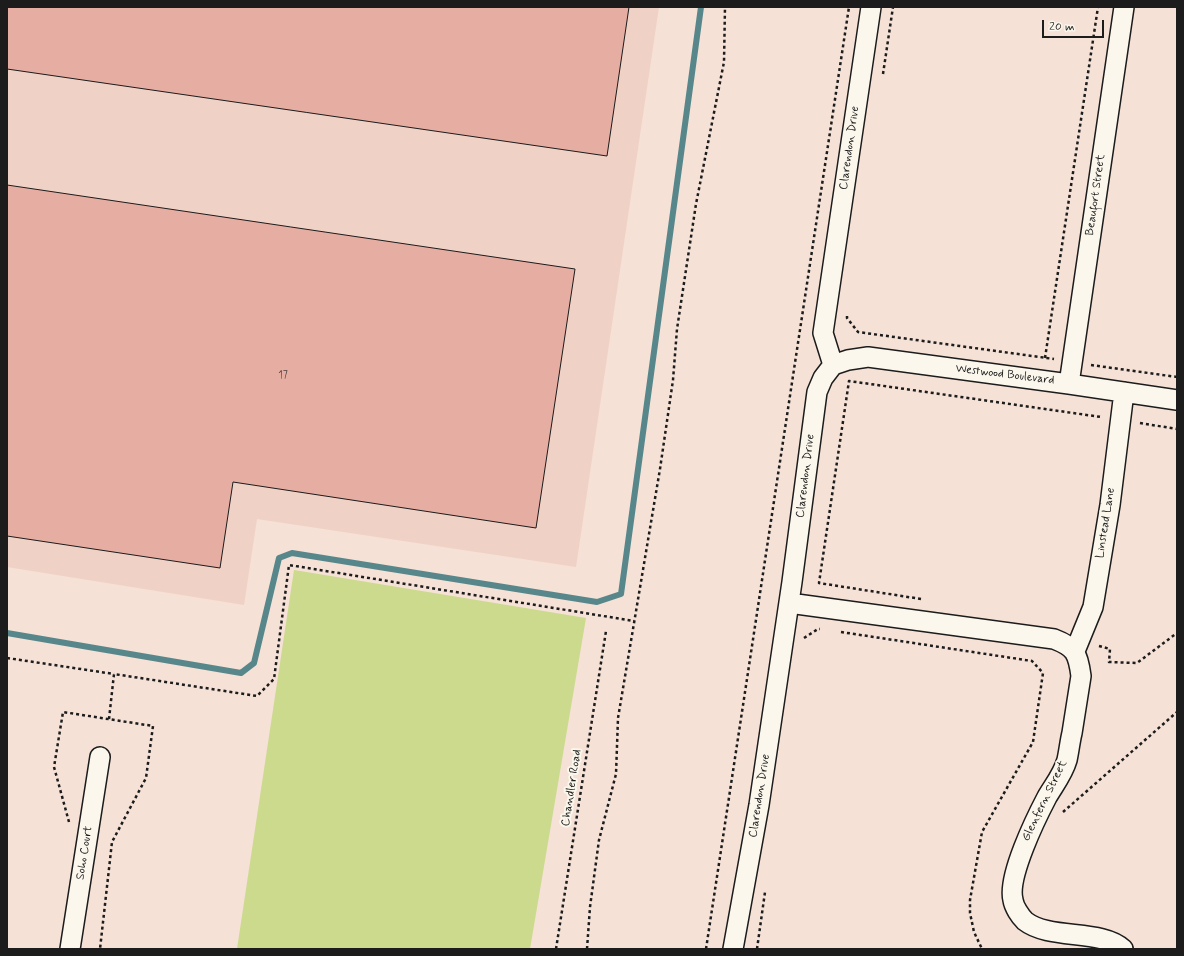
<!DOCTYPE html>
<style>
body{margin:0}
#map{position:relative;width:1184px;height:956px;overflow:hidden;background:#f5e1d6;font-family:Mynerve,sans-serif}
canvas{display:block}
.frame{position:absolute;inset:0;border:8px solid #1c1c1c;pointer-events:none}
.scale{position:absolute;left:1042px;top:20px;width:62px;height:18px;box-sizing:border-box;border:2px solid #1c1c1c;border-top:0;padding-left:5px;font-size:12px;line-height:14px;white-space:nowrap;color:#1c1c1c;-webkit-text-stroke:3px #fbf7ec;paint-order:stroke}
</style>
<div id="map">
<canvas width="1184" height="956"></canvas>
<div class="frame"></div>
<div class="scale">20 m</div>
</div>
<script>
const ctx = document.querySelector('canvas').getContext('2d');
ctx.lineJoin = 'round';
function paint(path, color) { ctx.fillStyle = color; ctx.fill(path, 'evenodd'); }
function strokePath(path, color, width, dash) { ctx.strokeStyle = color; ctx.lineWidth = width; ctx.lineCap = dash ? 'butt' : 'round'; ctx.setLineDash(dash || []); ctx.stroke(path); }
function drawText(font, color, halo, rows, align = 'center') {
  ctx.font = font + ' Mynerve,sans-serif'; ctx.lineWidth = 4; ctx.setLineDash([]); ctx.textBaseline = 'middle'; ctx.strokeStyle = halo; ctx.fillStyle = color; for (const [text, x, y, turn = 0] of rows) {
    ctx.save(); ctx.translate(x, y); ctx.rotate((+turn || 0) * Math.PI / 180); ctx.textAlign = isNaN(turn) ? turn : align; if (halo) ctx.strokeText(text, 0, 0); ctx.fillText(text, 0, 0); ctx.restore();
  }
}
paint(new Path2D(`
 M7 7H659L576 567 257 519 244 605 7 567Z`), '#f0d1c6');
paint(new Path2D(`
 M294 570 586 618 530 949H237Z`), '#cbda8d');
strokePath(new Path2D(`
 M7 633 241 673 254 663 279 558 292 553 597 602 621 594 701 7`), '#57878a', 6);
const building = new Path2D(`
 M7 7H629L607 156 7 69Z
 M7 185 575 269 536 528 233 482 220 568 7 536Z`);
paint(building, '#e6ada2');
strokePath(building, '#1c1c1c', 1);
const minor = new Path2D(`
 M833 365 823 333 871 7
 M833 365 848 360 868 357 1069 384 1177 400
 M1069 384 1124 7
 M789 603 1054 639C1075 647 1078 653 1081 676 1078 695 1075 714 1072 733 1070 741 1069 751 1067 760 1063 774 1054 785 1047 797 1036 818 1007 877 1013 900 1014 907 1020 916 1025 921 1049 940 1102 929 1123 949
 M1075 651 1093 607 1110 505 1124 392
 M70 949 100 757
 M733 949 759 805 792 582 817 392 823 378 833 365`);
strokePath(minor, '#1c1c1c', 22);
strokePath(new Path2D(`
 M883 74 893 7
 M847 316V318L858 332 1054 359
 M1045 358 1098 7
 M1091 365 1177 377
 M1140 423 1177 429
 M921 599 819 583 849 381 1101 417
 M841 632 1032 661 1043 673 1033 742 982 832 970 900V913L974 932 982 949
 M804 638 818 629H820
 M1099 646 1110 649 1109 662 1137 663 1177 633
 M7 658 114 674
 M109 719 114 674 257 696 274 679 289 565 634 621
 M1063 812 1177 712
 M69 822 54 767 63 712 153 726 146 778 112 842 100 949
 M556 949 606 631
 M587 949 590 907 599 840 616 774 618 718 660 469 673 380 677 329 696 204 724 62 725 7
 M706 949 849 7
 M757 949 765 892`), '#1c1c1c', 2.5, [3, 3]);
strokePath(minor, '#fbf7ec', 19);
drawText('10px', '#4e403e', null, [
 ["17",283,376]
]);
drawText('12px', '#1c1c1c', '#fbf7ec', [
 ["Clarendon Drive",850,148,-82],
 ["Beaufort Street",1096,195,-82],
 ["Westwood Boulevard",1005,375,7],
 ["Clarendon Drive",806,476,-83],
 ["Linstead Lane",1106,523,-81],
 ["Chandler Road",572,788,-81],
 ["Clarendon Drive",760,796,-81],
 ["Glenfern Street",1045,801,-64],
 ["Soho Court",85,853,-81]
]);
</script>
